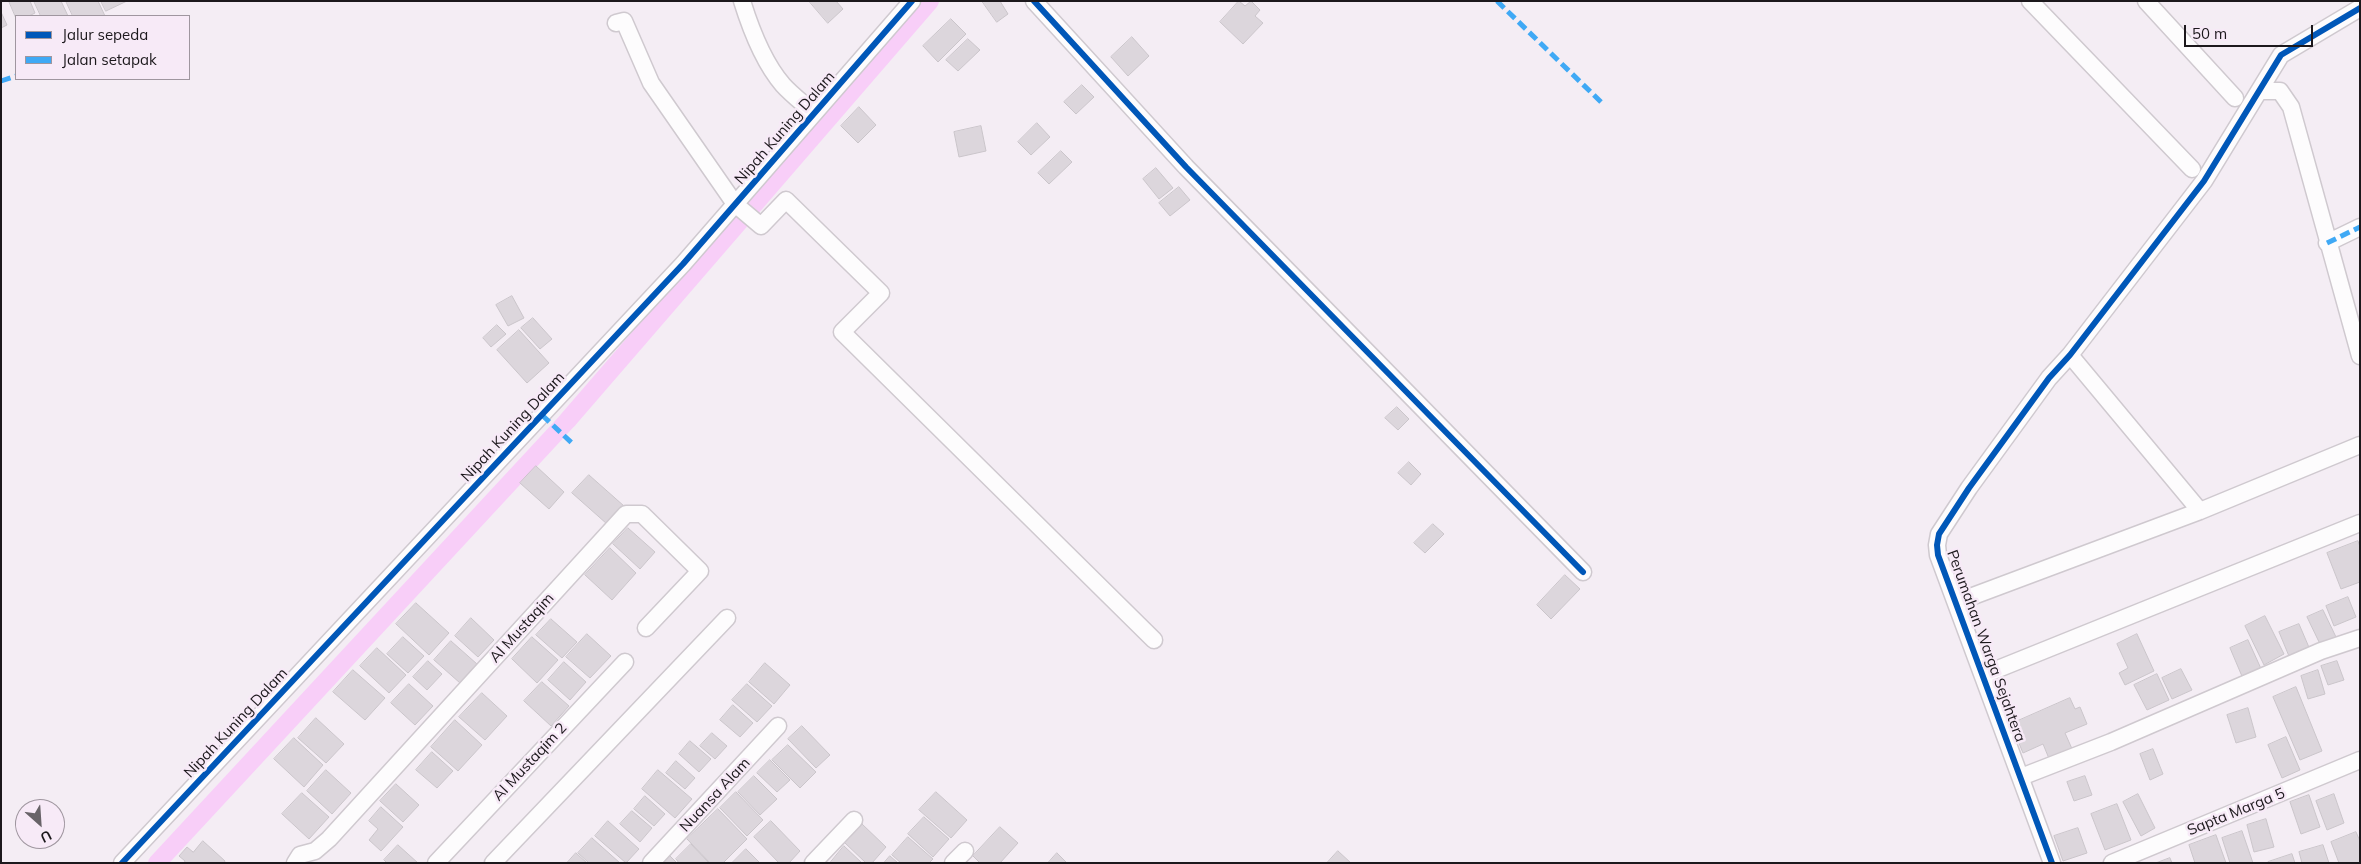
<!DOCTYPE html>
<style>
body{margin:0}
#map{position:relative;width:2361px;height:864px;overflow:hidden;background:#f4edf4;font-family:Mulish,sans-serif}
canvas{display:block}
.frame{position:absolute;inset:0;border:2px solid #1c181c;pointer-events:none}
.legend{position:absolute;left:15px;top:15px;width:175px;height:65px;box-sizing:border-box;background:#f7eaf7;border:1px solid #9f969f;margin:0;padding:6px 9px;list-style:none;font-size:15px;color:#1c181c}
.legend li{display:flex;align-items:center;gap:10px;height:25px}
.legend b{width:25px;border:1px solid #9f969f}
.north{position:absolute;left:15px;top:799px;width:50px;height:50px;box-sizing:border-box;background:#f7eaf7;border:1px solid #9f969f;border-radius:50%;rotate:154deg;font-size:14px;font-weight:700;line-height:20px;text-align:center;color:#1c181c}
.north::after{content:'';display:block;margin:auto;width:18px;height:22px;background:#686368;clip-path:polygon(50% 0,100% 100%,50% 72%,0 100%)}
.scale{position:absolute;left:2184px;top:25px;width:129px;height:22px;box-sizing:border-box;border:2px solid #1c181c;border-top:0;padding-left:6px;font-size:15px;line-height:18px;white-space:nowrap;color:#1c181c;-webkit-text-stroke:4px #f7eaf7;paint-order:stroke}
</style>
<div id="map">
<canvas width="2361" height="864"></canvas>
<div class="frame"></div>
<ul class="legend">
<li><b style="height:6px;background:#0057b8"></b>Jalur sepeda</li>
<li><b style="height:6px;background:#3fa9f5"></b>Jalan setapak</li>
</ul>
<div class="north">U</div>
<div class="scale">50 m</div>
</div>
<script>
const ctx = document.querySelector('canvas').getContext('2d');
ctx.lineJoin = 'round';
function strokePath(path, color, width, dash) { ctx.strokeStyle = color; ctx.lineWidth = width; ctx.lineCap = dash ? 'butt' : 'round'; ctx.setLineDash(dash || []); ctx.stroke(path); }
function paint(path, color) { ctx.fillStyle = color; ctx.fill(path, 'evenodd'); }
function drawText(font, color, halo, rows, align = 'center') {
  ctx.font = font + ' Mulish,sans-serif'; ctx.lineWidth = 5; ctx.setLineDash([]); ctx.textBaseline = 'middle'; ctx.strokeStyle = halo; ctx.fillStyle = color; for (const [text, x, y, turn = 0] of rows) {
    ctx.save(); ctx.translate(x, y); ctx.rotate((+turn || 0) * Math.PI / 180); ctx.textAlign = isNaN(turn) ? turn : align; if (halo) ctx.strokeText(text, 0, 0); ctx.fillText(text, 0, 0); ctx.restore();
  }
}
strokePath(new Path2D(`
 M157 863 567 421 930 1`), '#f8cef8', 18);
const building = new Path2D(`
 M9 1H30L35 13 29 16H16V18Z
 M34 1H61L68 16H41Z
 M66 1H98L105 16H73Z
 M101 1H127L106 11Z
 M809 1H836L843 9 828 23Z
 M982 1H1000L1008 14 997 22Z
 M1239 1 1245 6 1251 1 1260 10 1255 16 1263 23 1243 44 1220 22Z
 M1 12 7 25 1 28Z
 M951 19 966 34 938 62 923 46Z
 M1132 37 1149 56 1128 76 1111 57Z
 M968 39 980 50 958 71 946 60Z
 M1082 85 1094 97 1076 114 1064 102Z
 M859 107 876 125 858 143 841 126Z
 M1037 123 1050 137 1031 155 1018 142Z
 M981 126 986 151 959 157 954 132Z
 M1061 151 1072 162 1049 184 1038 173Z
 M1156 168 1173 188 1159 199 1143 179Z
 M1179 187 1190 200 1170 216 1159 203Z
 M512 296 524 318 508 326 496 305Z
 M533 318 552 339 540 349 521 328Z
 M497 325 506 334 491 347 483 338Z
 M519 330 549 363 527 383 497 350Z
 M1397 407 1409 419 1398 430 1385 418Z
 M1409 462 1421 474 1411 485 1398 473Z
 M536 466 564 492 549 509 520 483Z
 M589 475 624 506 607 524 572 493Z
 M1433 524 1444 534 1425 553 1414 543Z
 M628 528 655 552 640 569 613 544Z
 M2358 541 2360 547V582L2341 589 2327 553Z
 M610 548 636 573 612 600 585 575Z
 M1565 575 1580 589 1551 619 1537 605Z
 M2348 597 2356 617 2334 626 2326 606Z
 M416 603 449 633 429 655 396 624Z
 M2323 610 2336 637 2320 644 2307 617Z
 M2265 616 2284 654 2264 665 2245 626Z
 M471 618 494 640 478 657 455 636Z
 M551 619 577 642 562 658 536 635Z
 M2299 624 2311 652 2291 661 2279 632Z
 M587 634 611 656 590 678 566 657Z
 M2137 634 2154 671 2125 685 2119 673 2128 668 2117 644Z
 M403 637 424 656 408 673 387 654Z
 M532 637 558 660 537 683 512 659Z
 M2248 640 2263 673 2244 681 2230 648Z
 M451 641 477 664 460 683 434 660Z
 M377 648 406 675 389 693 360 666Z
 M428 661 442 674 427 690 413 677Z
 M2337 661 2344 680 2328 685 2321 666Z
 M564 662 586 682 570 700 548 680Z
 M765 663 790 685 774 704 749 682Z
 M2181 669 2192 690 2172 699 2162 678Z
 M353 670 385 698 365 720 333 692Z
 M2318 670 2325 694 2308 699 2301 676Z
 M2157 674 2169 700 2147 710 2134 685Z
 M542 682 569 706 551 726 524 701Z
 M409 684 433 706 415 725 391 703Z
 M747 684 772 706 757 722 732 700Z
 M2296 687 2322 751 2300 760 2273 697Z
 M482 693 507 716 485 740 459 717Z
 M2070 698 2075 709 2080 707 2087 724 2065 733 2073 751 2050 761 2043 744 2023 753 2011 724Z
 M733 705 753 723 740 737 720 720Z
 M2248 708 2256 737 2236 743 2227 715Z
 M316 718 344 744 326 763 298 738Z
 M455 720 482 745 458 771 431 747Z
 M802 726 830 755 816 768 788 739Z
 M712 733 727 746 715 759 700 746Z
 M2286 737 2300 770 2282 778 2268 745Z
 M294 738 323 765 304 787 274 759Z
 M690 741 711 759 699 772 679 754Z
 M788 745 816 772 800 788 772 760Z
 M2153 749 2163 774 2150 780 2140 754Z
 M432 752 453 771 437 788 416 770Z
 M770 760 790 780 777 792 757 773Z
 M676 761 695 778 685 789 666 773Z
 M326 770 351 793 332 814 307 791Z
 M658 770 692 799 675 818 642 789Z
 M754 776 777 799 760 815 738 792Z
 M2085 776 2092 795 2074 801 2067 782Z
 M396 784 419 805 403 822 380 801Z
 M736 792 763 820 747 836 720 808Z
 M936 792 967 820 951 838 919 810Z
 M302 793 329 817 309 839 282 814Z
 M2138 794 2155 828 2141 836 2123 802Z
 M2334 794 2344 823 2327 830 2316 801Z
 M2309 795 2320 827 2301 834 2290 802Z
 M645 796 665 814 654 826 634 809Z
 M2117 804 2131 840 2105 850 2091 814Z
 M381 807 403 827 381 851 369 840 378 829 369 821Z
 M718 809 747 839 723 863H710L687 839Z
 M632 811 652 828 640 842 620 824Z
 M924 817 949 839 933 857 908 834Z
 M2266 819 2274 847 2254 852 2247 825Z
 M608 821 639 849 626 863 595 836Z
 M771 821 800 851 789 863H779L754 837Z
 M862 824 886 847 872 863H866L845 843Z
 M1000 827 1018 843 1000 863H980L973 856Z
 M2078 828 2087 853 2063 861 2054 836Z
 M2242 831 2253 863H2230L2222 838Z
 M2356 832 2360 841V863H2339L2331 842Z
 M2216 835 2226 863H2195L2189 845Z
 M908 837 933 859 929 863H901L892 855Z
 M592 838 620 863H589L578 853Z
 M203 841 225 861 224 863H184L185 861 179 856 187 847 193 852Z
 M691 844 709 863H679L676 859Z
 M398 845 418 863H387L384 860Z
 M2323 845 2329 863H2302L2299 852Z
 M844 846 862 863H830Z
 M746 849 760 863H732Z
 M1338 851 1351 863H1327Z
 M576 853 587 863H567Z
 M1057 853 1067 863H1048Z
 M2292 854 2295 863H2268V862Z
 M669 855 677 863H661Z
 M890 856 898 863H884Z
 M2170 858 2172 863H2156Z`);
paint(building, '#dcd6dc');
strokePath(building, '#cac5ca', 1);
const minor = new Path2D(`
 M742 1C751 30 763 62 783 85 792 95 804 104 814 113
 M1034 1 1186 167 1583 572
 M2030 1 2192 169
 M2146 1 2235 98
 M616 23 624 21 651 83 735 204 761 226 786 200 881 293 842 332 1154 640
 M2260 91H2280L2291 107 2360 356
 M2327 243 2360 227
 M2070 355 2200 511
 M1957 602 2200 511 2360 445
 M1983 675 2360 523
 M2021 777 2111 742 2321 651 2360 638
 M122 863 683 264 912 1
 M295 863 300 855 315 851 329 839 626 514H642L700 571 646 628
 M436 863 625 662
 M493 863 727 618
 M651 863 778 726
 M813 863 854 820
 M953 863 965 851
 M2052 863 1938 555 1937 545 1939 534 1969 488 2049 378 2070 355 2204 181 2281 55 2360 8
 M2112 863 2360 760`);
strokePath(minor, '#cfc9cf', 19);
strokePath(minor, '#fdfcfd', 16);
strokePath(new Path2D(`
 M1497 1 1601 102
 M1 81 16 76
 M2327 243 2360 227
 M542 415 573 444`), '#3fa9f5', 5, [10, 5]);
strokePath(new Path2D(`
 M1034 1 1186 167 1583 572
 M122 863 683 264 912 1
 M2052 863 1938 555 1937 545 1939 534 1969 488 2049 378 2070 355 2204 181 2281 55 2360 8`), '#0057b8', 6);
drawText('15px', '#1c181c', '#f7eaf7', [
 ["Nipah Kuning Dalam",785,128,-49],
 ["Nipah Kuning Dalam",513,427,-47],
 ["Al Mustaqim",522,628,-48],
 ["Perumahan Warga Sejahtera",1986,646,70],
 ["Nipah Kuning Dalam",236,723,-47],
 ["Al Mustaqim 2",530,762,-47],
 ["Nuansa Alam",715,795,-47],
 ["Sapta Marga 5",2236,812,-22]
]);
</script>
